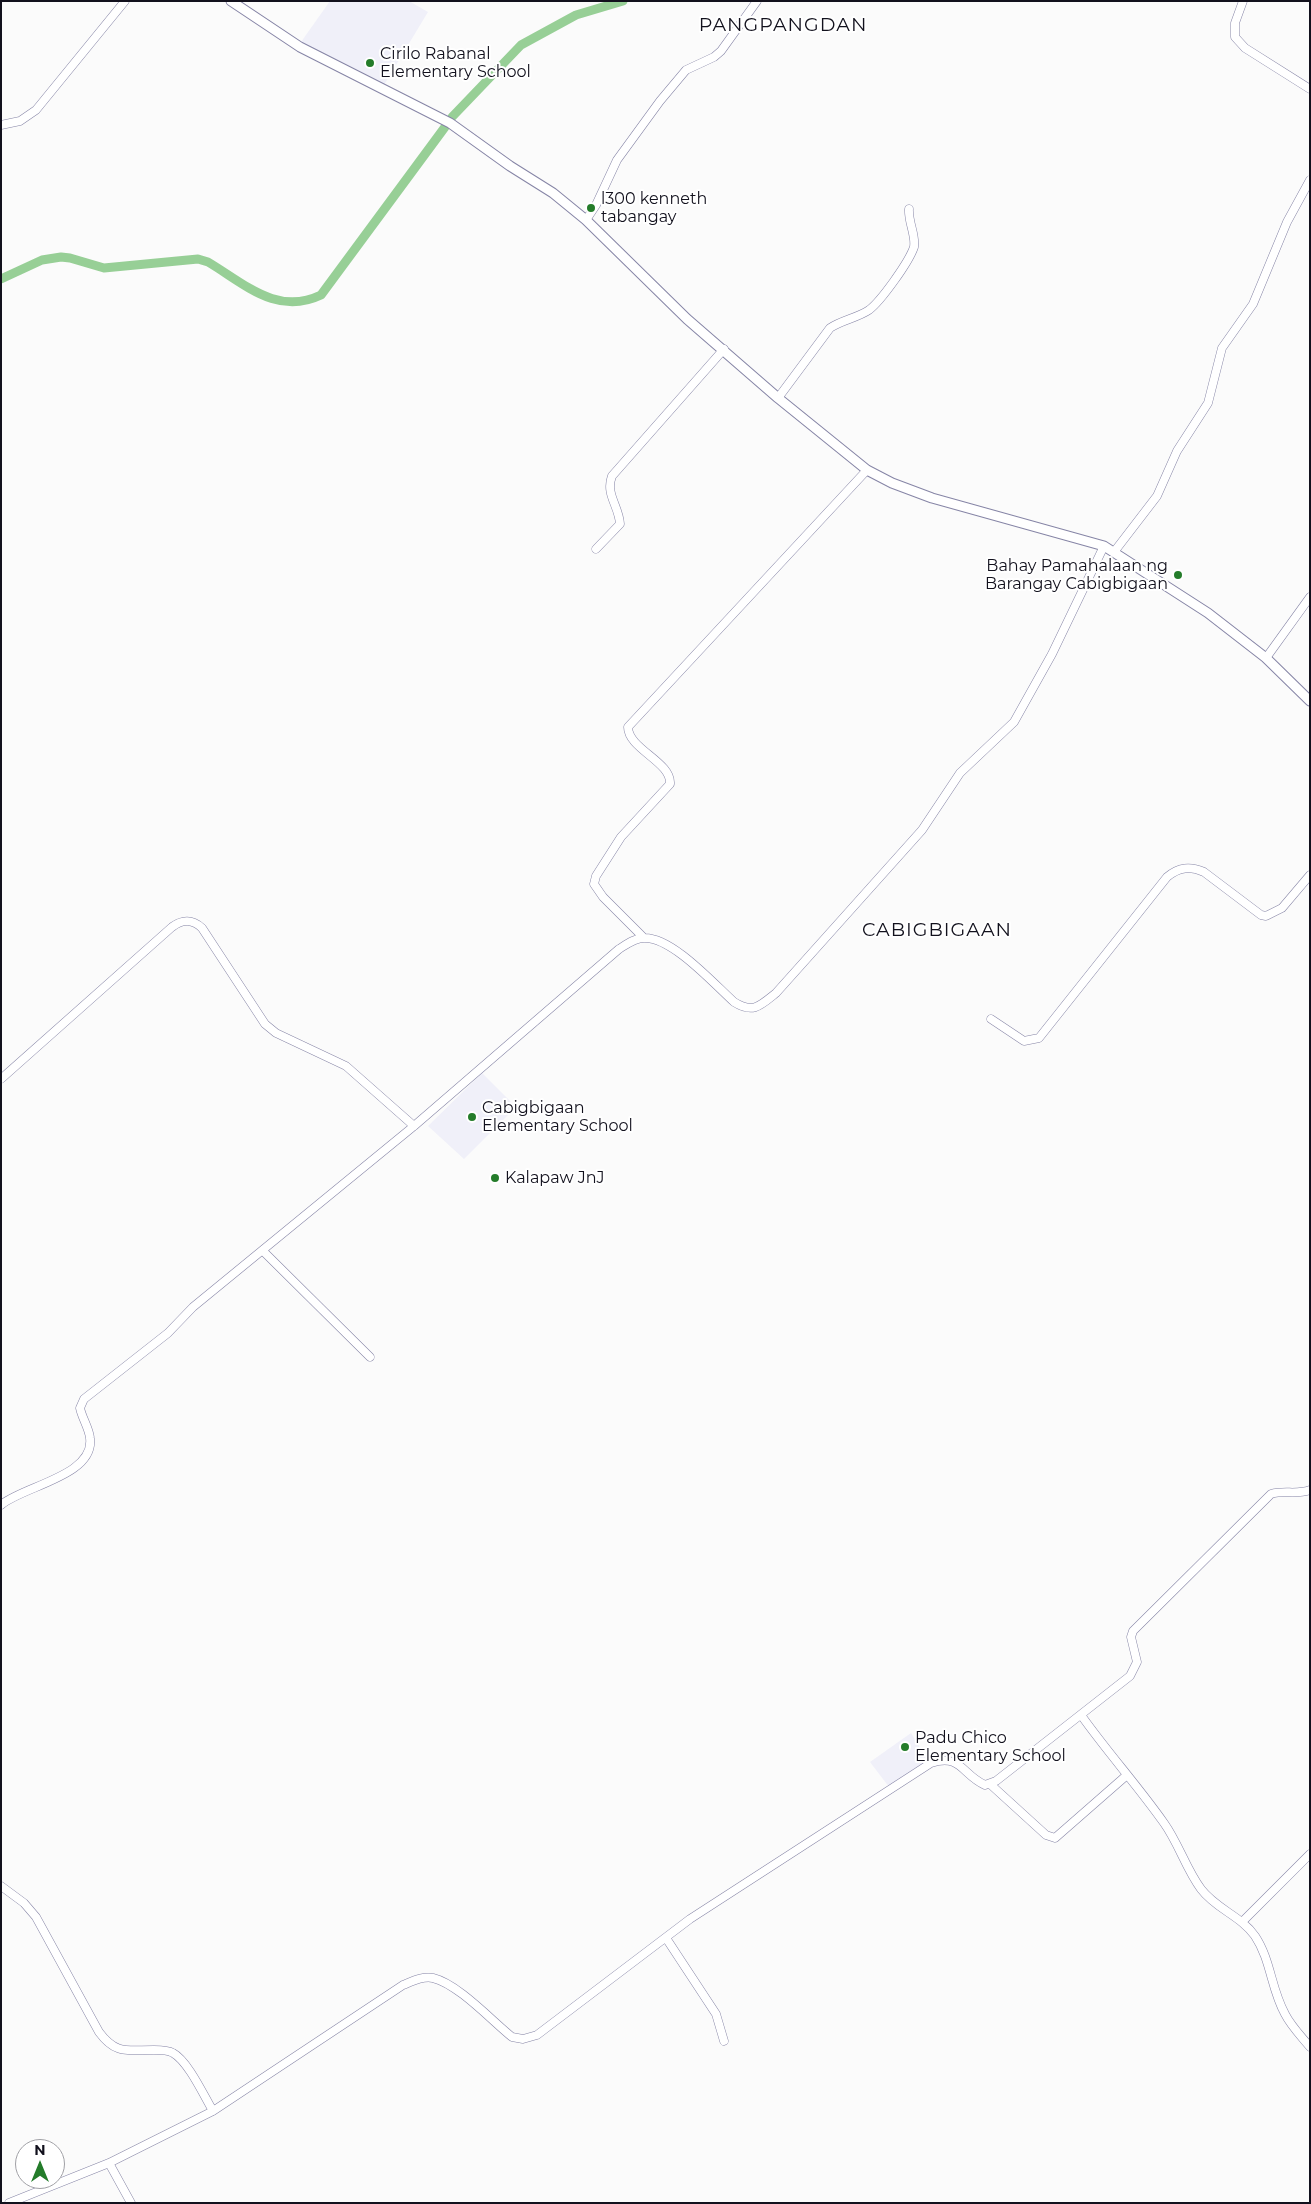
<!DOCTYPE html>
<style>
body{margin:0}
#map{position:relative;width:1311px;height:2204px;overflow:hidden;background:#fbfbfb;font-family:Montserrat,sans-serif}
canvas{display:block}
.frame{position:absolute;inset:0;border:2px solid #12111d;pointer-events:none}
.north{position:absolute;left:15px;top:2139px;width:50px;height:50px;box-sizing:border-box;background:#fff;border:1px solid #a0a0a5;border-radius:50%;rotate:0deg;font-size:14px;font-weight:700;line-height:20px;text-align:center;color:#12111d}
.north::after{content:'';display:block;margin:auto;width:18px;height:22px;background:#247c2a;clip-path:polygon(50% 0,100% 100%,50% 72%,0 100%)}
</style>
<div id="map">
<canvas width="1311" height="2204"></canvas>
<div class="frame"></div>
<div class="north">N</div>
</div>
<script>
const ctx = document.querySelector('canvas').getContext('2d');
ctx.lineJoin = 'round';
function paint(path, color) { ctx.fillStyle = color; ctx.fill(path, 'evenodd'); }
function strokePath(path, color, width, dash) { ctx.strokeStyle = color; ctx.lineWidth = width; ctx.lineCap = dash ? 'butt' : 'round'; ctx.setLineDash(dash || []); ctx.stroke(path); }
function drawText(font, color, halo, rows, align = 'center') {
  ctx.font = font + ' Montserrat,sans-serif'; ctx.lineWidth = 4; ctx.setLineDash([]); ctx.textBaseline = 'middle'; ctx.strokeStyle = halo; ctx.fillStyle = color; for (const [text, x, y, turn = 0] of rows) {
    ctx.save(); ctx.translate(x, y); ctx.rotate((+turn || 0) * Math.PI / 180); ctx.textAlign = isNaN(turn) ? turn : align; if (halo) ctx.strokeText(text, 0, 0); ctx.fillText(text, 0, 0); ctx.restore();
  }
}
paint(new Path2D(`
 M330 1H409L428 12 384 85 301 42Z
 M482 1073 516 1107 464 1159 428 1126Z
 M911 1733 928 1761 889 1787 870 1762Z`), '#f0f0f9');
strokePath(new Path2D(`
 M452 117 521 45 576 15 623 1
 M1 279 42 260 61 257 70 258 104 268 198 259 208 262C245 284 277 316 321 295L445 127`), '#97cf96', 9);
const minor = new Path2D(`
 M1243 1 1235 23V37L1245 48 1310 89
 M1 125 20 121 36 110 125 1
 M586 220 596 205 617 160 660 101 686 70 714 57 721 51 757 1
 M778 398 830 328C842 320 857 318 869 310 881 301 909 262 914 247 916 235 908 222 909 209
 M596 549 620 524C619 506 605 494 612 476L724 349
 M1114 552 1157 496 1177 451 1208 403 1222 348 1253 304 1287 222 1310 180
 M1266 658 1310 597
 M643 937 603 897 594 884 596 876 621 837 670 784C672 762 628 749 628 727L867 470
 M991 1019 1024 1041 1039 1038 1167 877C1179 867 1190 866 1204 872L1261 915 1266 916 1282 908 1310 875
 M1 1079 172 927C183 919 192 919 202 928L265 1024 276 1033 346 1066 414 1126
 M263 1251 370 1357
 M1 1505C23 1486 95 1476 90 1438 89 1428 82 1418 80 1408L84 1399 168 1333 193 1307 414 1126 619 949C627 944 635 938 644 938 672 937 713 983 734 1002 753 1014 760 1006 776 993L922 830 960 773 1014 722 1052 654 1104 546
 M1081 1715C1108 1753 1138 1786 1164 1823 1179 1844 1186 1869 1201 1889 1216 1909 1241 1916 1255 1936 1271 1960 1271 1989 1285 2014 1291 2026 1301 2036 1310 2047
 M990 1784 1046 1835 1055 1838 1127 1775
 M1 1886 24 1903 36 1917 99 2032C116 2055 127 2050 154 2050 160 2050 168 2050 173 2053 188 2061 204 2096 213 2111
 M1243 1921 1310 1854
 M666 1938 716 2014 724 2041
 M109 2163 131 2203
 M9 2203 109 2163 213 2111 403 1985C413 1981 423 1976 433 1978 458 1984 491 2020 512 2037L523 2039 537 2035 690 1919 931 1763C961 1753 962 1775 985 1785L996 1781 1130 1676 1137 1662 1131 1637 1133 1631 1271 1494C1284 1490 1297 1495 1310 1490`);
const tertiary = new Path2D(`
 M231 1 300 47 450 123 510 166 553 193 586 220 687 319 778 398 867 470 892 483 932 498 1104 546 1208 613 1266 658 1310 701`);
strokePath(minor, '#8685a6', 9);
strokePath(tertiary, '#8685a6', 11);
strokePath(minor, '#fff', 8);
strokePath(tertiary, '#fff', 9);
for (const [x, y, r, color] of [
 [370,63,5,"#247c2a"],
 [591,208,5,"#247c2a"],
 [1178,575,5,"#247c2a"],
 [472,1117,5,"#247c2a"],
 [495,1178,5,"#247c2a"],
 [905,1747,5,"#247c2a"]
]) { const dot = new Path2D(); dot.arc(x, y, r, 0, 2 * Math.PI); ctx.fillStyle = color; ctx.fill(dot); strokePath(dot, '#fff', 2); }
drawText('16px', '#12111d', '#fff', [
 ["Cirilo Rabanal",380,54],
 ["Elementary School",380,72],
 ["l300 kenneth",601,199],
 ["tabangay",601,217],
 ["Bahay Pamahalaan ng",1168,566,"right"],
 ["Barangay Cabigbigaan",1168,584,"right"],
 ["Cabigbigaan",482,1108],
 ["Elementary School",482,1126],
 ["Kalapaw JnJ",505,1178],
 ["Padu Chico",915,1738],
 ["Elementary School",915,1756]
], 'left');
ctx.letterSpacing = '1px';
drawText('19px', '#12111d', '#fff', [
 ["PANGPANGDAN",783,25],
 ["CABIGBIGAAN",937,930]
]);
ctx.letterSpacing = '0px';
</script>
